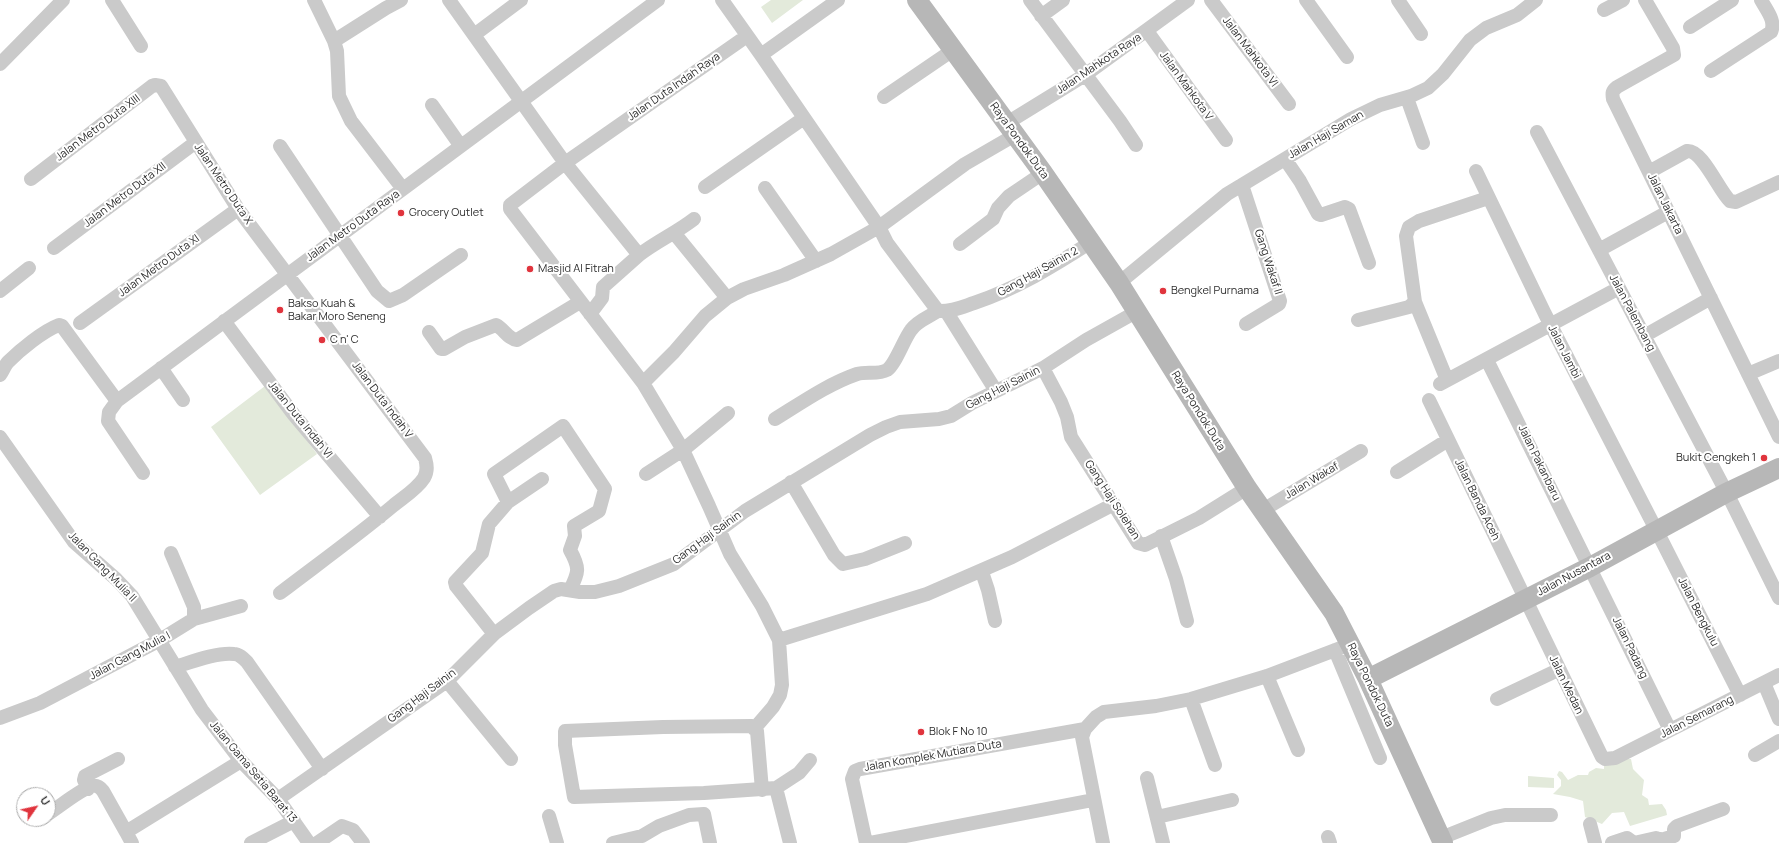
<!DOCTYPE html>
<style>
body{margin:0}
#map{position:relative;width:1779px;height:843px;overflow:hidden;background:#fff;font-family:Manrope,sans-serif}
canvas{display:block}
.north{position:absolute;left:16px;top:787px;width:40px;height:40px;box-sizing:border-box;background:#fff;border:1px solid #ababab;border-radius:50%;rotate:56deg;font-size:11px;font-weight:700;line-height:16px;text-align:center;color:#2d2d2d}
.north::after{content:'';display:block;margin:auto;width:14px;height:18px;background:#e0343d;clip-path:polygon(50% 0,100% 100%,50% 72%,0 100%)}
</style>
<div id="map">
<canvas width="1779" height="843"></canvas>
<div class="north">U</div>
</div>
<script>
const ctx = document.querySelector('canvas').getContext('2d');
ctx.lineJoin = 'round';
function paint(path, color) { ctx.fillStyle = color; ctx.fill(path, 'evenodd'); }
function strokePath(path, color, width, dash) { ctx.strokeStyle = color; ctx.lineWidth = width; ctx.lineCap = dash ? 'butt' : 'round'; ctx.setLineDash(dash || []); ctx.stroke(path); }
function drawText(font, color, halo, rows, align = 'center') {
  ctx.font = font + ' Manrope,sans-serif'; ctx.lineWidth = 4; ctx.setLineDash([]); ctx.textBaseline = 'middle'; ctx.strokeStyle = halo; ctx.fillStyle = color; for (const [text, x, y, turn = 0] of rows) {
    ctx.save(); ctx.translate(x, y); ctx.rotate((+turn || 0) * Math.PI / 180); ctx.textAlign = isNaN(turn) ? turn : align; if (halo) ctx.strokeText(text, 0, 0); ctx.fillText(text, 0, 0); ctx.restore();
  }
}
paint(new Path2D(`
 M771 0H803L772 23 761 7Z
 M265 386 317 454 260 495 211 427Z
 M1625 759H1631L1633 769 1644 780 1642 795 1648 799 1649 805 1662 804 1666 810 1667 815 1630 826 1624 812 1612 813 1602 824 1585 817 1583 801 1570 797 1553 794 1561 786V780L1557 775 1559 771 1562 772 1568 780 1578 775H1588L1589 772 1596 768 1604 769V764Z
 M1528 776 1554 778V788L1528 787Z`), '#e3eadb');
strokePath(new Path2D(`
 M112 0 141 46
 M314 0 334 41 337 51 339 96 351 121 403 189
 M449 0 565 163 639 255C657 241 676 233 694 219
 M722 0 761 55 879 227 887 243 938 311C929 317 917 321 911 330 904 339 895 365 887 370 878 375 866 371 857 374 828 384 801 403 775 419
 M1030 0 1120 121 1136 145
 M1211 0 1289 104
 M1306 0 1347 57
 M1398 0 1421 34
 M1645 0 1673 48 1674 55 1617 87C1612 91 1612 93 1613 99L1779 437
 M1604 10 1623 0
 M1041 16 1063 0
 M1690 27 1732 0
 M1147 31 1226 140
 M474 35 521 0
 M334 41 386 8 401 0
 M761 55 838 0
 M0 64 63 0
 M1711 71 1771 32C1776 21 1767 11 1761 0
 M884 97 953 50
 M1407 98 1423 143
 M432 105 460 145
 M1007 123 1085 75 1188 0
 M1537 132 1731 501 1779 598
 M280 146 377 291 389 301 403 295 461 255
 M1285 159 1300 181 1318 214 1321 215 1345 207 1349 209 1369 263
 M1476 171 1545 314 1664 545 1740 695
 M1649 172 1687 151C1702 149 1719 191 1730 201L1736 202 1779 182
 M31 179 152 86 155 85 161 86 238 209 425 458C427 465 428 471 424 478 417 489 404 497 394 505 357 536 318 564 280 593
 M1242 185 1280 301 1279 304 1246 324
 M705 187 804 118
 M765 188 816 261
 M675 234 727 298
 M960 244 993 219 998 208 1009 196 1043 173
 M54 248 196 142
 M1599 250 1668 212
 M1119 283 1227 194 1351 119 1380 105 1411 96 1428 88 1443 74 1470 40 1486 28 1517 15 1536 0
 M0 291 29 268
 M1415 302 1447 380
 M938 311C951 312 962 307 974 303 1016 289 1054 266 1091 242
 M946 311 996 391
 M590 314 602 298 603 287 639 255
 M1358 320 1409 307 1415 302 1406 236 1409 227 1419 221 1488 198
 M224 321 294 415 380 517
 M80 323 238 209
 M429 332 441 349H444L465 337 496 325C504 329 508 339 517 340L580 302
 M1644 336 1711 298
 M1487 360 1670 730
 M161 368 183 400
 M1043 368 1061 402 1067 417 1071 437 1138 543 1145 545 1199 518 1247 488
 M1748 374 1779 361
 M0 375C3 371 5 365 8 362 20 350 43 331 59 325L62 326 117 401
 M643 383 510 209V205L565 163 747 36
 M1440 384 1619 288
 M1429 400 1602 757 1605 759 1615 758 1779 675
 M0 437 74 542 116 579 132 596 202 710 241 761 278 799 309 843
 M1397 472 1448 440
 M143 473 108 421 109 412 117 401 658 0
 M646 474 683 450 728 413
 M791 482 834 555 843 564 865 559 905 543
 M508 502 494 474 563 426 605 489 599 511 574 526 575 536 570 550C580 568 579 572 570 590
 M1263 510 1361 451
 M1161 536 1176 579 1187 621
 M982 572 988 590 995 621
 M194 619 241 606
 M494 634 456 586 455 582 482 553 489 524 508 502 542 479
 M779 640 927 594 1012 557 1114 504
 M1335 650 1380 758
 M175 667C191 662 217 652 234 654 239 654 243 658 247 662L322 769
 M1267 676 1298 750
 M447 681 511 759
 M1764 683 1779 719
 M1191 699 1215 765
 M1497 699 1558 670
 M0 718 40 703 160 640 194 619V607L171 553
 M754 729 773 707 780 695 782 685 779 640 762 606 730 554 709 506 683 450 643 383 674 352 705 316 727 298 744 289 784 275 831 254 879 227 965 164 1015 135
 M1755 755 1779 741
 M1147 778 1163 843
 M776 788 790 843
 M88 789 84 780 85 776 118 759
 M762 790 757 731 752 726 663 727 565 731V745L574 797 704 793 776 788 799 773 810 760
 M278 799 447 681 494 634 529 608 554 591 561 589 580 592H595L619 586 674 564 745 511 870 435 886 427 900 422 939 419 951 416 972 403 1043 368 1086 340 1136 312
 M48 814C59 807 81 789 92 786 97 785 100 787 103 791L126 832 241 761
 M549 816 557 843
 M1157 817 1232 800
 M1590 824 1595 843
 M126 832 132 843
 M1328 837 1330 843
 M1441 838 1491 818 1505 815H1551
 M251 843 294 821
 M317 843 342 826 353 830 363 843
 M613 843 642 836 659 826 689 815 704 814 710 843
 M866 843 852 779 855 771 860 769 1085 729
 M869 843 1093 800
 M1103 843 1082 737 1085 729 1096 717 1104 712 1156 706 1191 699 1267 676 1351 644
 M1612 843 1627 838 1634 843 1656 838 1661 840 1674 836V829L1677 826 1723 809`), '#cacaca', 14);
strokePath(new Path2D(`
 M917 0 1043 173 1119 283 1247 488 1334 613 1368 679 1443 843
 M1368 679 1590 567 1726 493 1779 468`), '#b7b7b7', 20);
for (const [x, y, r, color] of [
 [401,213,4,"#e0343d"],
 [530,269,4,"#e0343d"],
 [1163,291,4,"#e0343d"],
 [280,310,4,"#e0343d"],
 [322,340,4,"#e0343d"],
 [1764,458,4,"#e0343d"],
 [921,732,4,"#e0343d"]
]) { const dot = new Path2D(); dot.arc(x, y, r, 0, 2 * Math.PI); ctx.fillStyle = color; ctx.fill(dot); strokePath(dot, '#fff', 1.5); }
drawText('11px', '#2d2d2d', '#fff', [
 ["Jalan Mahkota VI",1250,52,53],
 ["Jalan Mahkota Raya",1099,64,-34],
 ["Jalan Mahkota V",1186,86,54],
 ["Jalan Duta Indah Raya",674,87,-35],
 ["Jalan Metro Duta XIII",98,128,-37],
 ["Jalan Haji Saman",1326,135,-30],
 ["Raya Pondok Duta",1019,141,54],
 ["Jalan Metro Duta X",223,184,56],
 ["Jalan Metro Duta XII",125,195,-37],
 ["Jalan Jakarta",1665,204,64],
 ["Jalan Metro Duta Raya",353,226,-36],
 ["Gang Wakaf II",1268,262,72],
 ["Jalan Metro Duta XI",159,266,-36],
 ["Gang Haji Sainin 2",1038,272,-29],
 ["Jalan Palembang",1632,313,62],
 ["Jalan Jambi",1564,352,63],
 ["Gang Haji Sainin",1003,388,-27],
 ["Jalan Duta Indah V",382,400,53],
 ["Raya Pondok Duta",1198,411,58],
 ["Jalan Duta Indah VI",300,420,51],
 ["Jalan Pakanbaru",1539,463,64],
 ["Jalan Wakaf",1312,481,-31],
 ["Gang Haji Solehan",1112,500,57],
 ["Jalan Banda Aceh",1477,500,64],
 ["Gang Haji Sainin",707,538,-36],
 ["Jalan Gang Mulia II",102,567,46],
 ["Jalan Nusantara",1574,574,-28],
 ["Jalan Bengkulu",1698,612,63],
 ["Jalan Padang",1630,648,64],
 ["Jalan Gang Mulia I",130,656,-28],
 ["Raya Pondok Duta",1370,685,64],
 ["Jalan Medan",1566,685,64],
 ["Gang Haji Sainin",422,696,-37],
 ["Jalan Semarang",1697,717,-27],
 ["Jalan Komplek Mutiara Duta",933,756,-10],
 ["Jalan Gama Setia Barat 13",253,772,50]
]);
drawText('11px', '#2d2d2d', '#fff', [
 ["Grocery Outlet",409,213],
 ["Masjid Al Fitrah",538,269],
 ["Bengkel Purnama",1171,291],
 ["Bakso Kuah &",288,304],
 ["Bakar Moro Seneng",288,317],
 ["C n' C",330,340],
 ["Bukit Cengkeh 1",1756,458,"right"],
 ["Blok F No 10",929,732]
], 'left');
</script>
